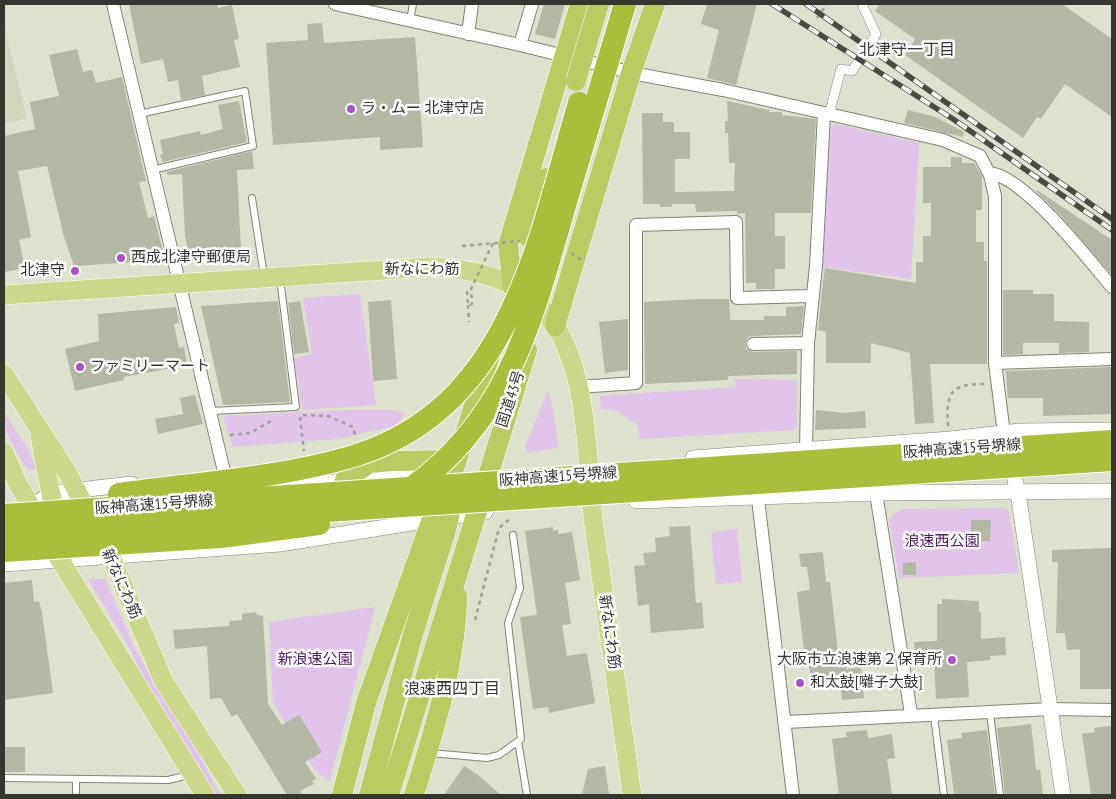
<!DOCTYPE html>
<meta charset="utf-8">
<style>
body{margin:0}
#map{position:relative;width:1116px;height:799px;overflow:hidden;background:#dde1cd;font-family:"PT Sans Narrow",sans-serif}
canvas{display:block}
.frame{position:absolute;inset:0;border:5px solid #35372f;pointer-events:none}
</style>
<div id="map">
<canvas width="1116" height="799"></canvas>
<div class="frame"></div>
</div>
<script>
const ctx = document.querySelector('canvas').getContext('2d');
ctx.lineJoin = 'round';
function paint(path, color) { ctx.fillStyle = color; ctx.fill(path, 'evenodd'); }
function strokePath(path, color, width, dash) { ctx.strokeStyle = color; ctx.lineWidth = width; ctx.lineCap = dash ? 'butt' : 'round'; ctx.setLineDash(dash || []); ctx.stroke(path); }
function drawText(font, color, halo, rows, align = 'center') {
  ctx.font = font + ' "PT Sans Narrow","Noto Sans JP",sans-serif'; ctx.lineWidth = 5; ctx.setLineDash([]); ctx.textBaseline = 'middle'; ctx.strokeStyle = halo; ctx.fillStyle = color; for (const [text, x, y, turn = 0] of rows) {
    ctx.save(); ctx.translate(x, y); ctx.rotate((+turn || 0) * Math.PI / 180); ctx.textAlign = isNaN(turn) ? turn : align; if (halo) ctx.strokeText(text, 0, 0); ctx.fillText(text, 0, 0); ctx.restore();
  }
}
paint(new Path2D(`
 M4 26 27 118 4 124Z`), '#d1d7bc');
paint(new Path2D(`
 M835 124 919 143 911 279 820 267 831 127Z
 M360 294 376 405 302 410 294 358 312 354 303 298Z
 M735 379 797 380V425L794 430 640 439 637 424 614 410 601 409 600 396 735 387Z
 M548 390 554 414 558 448 528 452 525 447Z
 M353 410H393L405 414 395 426 337 439 233 447 223 416Z
 M4 412 27 448 37 469 29 470C16 454 4 433 4 412Z
 M1005 508 1009 512 1019 573 899 578 889 519 901 509Z
 M737 529 742 582 716 584 711 532Z
 M88 579H105L134 647 169 708 196 749 220 795H214L155 699 130 649Z
 M375 607 330 781 314 769 273 703 269 622Z`), '#e1c3eb');
paint(new Path2D(`
 M129 4H217L218 8 232 5 239 39 234 40 240 67 202 76 205 95 181 100 178 80 168 82 163 59 141 64Z
 M544 4H565L555 39 535 34Z
 M707 4H757L736 85 707 78 719 30 701 24Z
 M880 4H1062L1112 39V117L1065 84 1041 119 1037 117 1023 138 905 55 915 39 875 11Z
 M322 23 324 43 415 37 423 147 380 150V137L273 145 266 43 308 40 307 24Z
 M77 49 83 72 92 70 96 83 122 77 146 181 139 182 148 218 154 216 165 260 74 266 64 237 47 166 18 171 31 237 19 240 25 268 4 272V136L35 129 30 102 59 96 49 55Z
 M239 101 247 142 163 162 160 155 163 154 160 140 200 131 201 135 223 129 218 105Z
 M727 101 769 110V112H782V115L816 119 811 213H775V236H785V269H775V289H756V283H746L745 213 737 214V211L696 212 695 204H672V207H660V204H643L642 113H663V122H674V132H690V159H675V192L734 191 735 163H729L728 133H725V121H728Z
 M908 110 935 117 964 132 963 137 904 123Z
 M252 151 254 169 237 170 241 251 189 254 185 236 182 174 168 175 166 172Z
 M951 157H962V163H974L982 176V210H976V242H984V261H987V364H930L934 423 915 424 910 353 871 343V363H826V332L818 330 823 281 825 268 916 283V262H923V236H931V203H923V167H951Z
 M1037 190 1112 240V275L1060 215 1036 191Z
 M1003 290H1033V294H1054V321L1089 322V352L1059 353V343H1023V354L1003 355Z
 M698 299H729L730 320H764V316H786V307L804 306 801 334 752 336 748 337 745 344 746 349 753 352 797 351V374L728 376V380L645 384 644 302Z
 M391 300 397 379 373 381 368 302Z
 M278 301 290 402 223 405 201 306Z
 M300 301 309 352 294 354 288 303Z
 M176 307 179 323 174 324 179 348 184 347 187 365 124 377V380L75 391 65 349 99 341 98 314Z
 M628 319V370L605 373 599 322Z
 M1112 367V414L1043 416V398H1008L1006 371Z
 M195 395 203 424 158 434 155 419 183 414 180 398Z
 M816 410 845 413 865 411 866 428 815 430Z
 M971 520H991L990 541H971Z
 M690 526 696 603 702 602 704 628 651 633 649 604 638 606 634 566 645 565 643 553 656 552 655 538 670 536 669 527Z
 M553 527V531L558 530V534L572 532 580 580 565 583 571 624 562 625 567 656 587 653 595 703 549 713 548 707 533 709 520 617 537 615 525 531Z
 M1111 548 1112 689H1080V649L1067 650 1065 633H1056L1058 562H1052V550Z
 M823 552 826 582H830L839 661H845L846 669 861 667 864 698 842 700 839 675 811 678 809 666 806 667 797 592 810 590 807 567H801L799 554Z
 M916 562V575H903V563Z
 M32 580 34 602 39 601 42 613 53 693 4 700V583Z
 M942 599 979 601V612H981V639L1005 637 1006 655 990 656 991 660 967 662 969 697 936 699 934 661H915L914 642 937 641V604H942Z
 M256 612 257 615 263 616 268 704 282 725 299 715 322 752 305 762 316 779 312 781 314 784 300 791 303 795H287L237 714 232 717 221 698 210 699 207 646 175 649 173 630 229 626V621L242 620V614Z
 M1031 724 1036 770 1040 769 1043 795H1005L997 728Z
 M1110 726 1112 728V795H1091L1082 734 1095 732 1094 728Z
 M867 730 868 738 892 734 895 758 887 759 892 795H839L832 739 847 737 846 732Z
 M987 730 995 795H954L947 740 962 738 961 733Z
 M4 747H25V772H4Z
 M464 766 478 775 501 795H444Z
 M605 766 609 795H582L588 769Z`), '#b3b7a4');
const service = new Path2D(`
 M410 21 413 4
 M139 114 245 91 253 146 152 170
 M252 198 264 276
 M210 411 296 407 280 278
 M990 713 1000 795
 M934 716 944 795
 M518 741 527 795
 M430 753 487 758 499 755 521 739 508 623 520 588 513 535
 M4 778 168 780 189 775
 M76 795V779`);
const pedestrian = new Path2D(`
 M829 115 841 69 852 71 876 34 862 4`);
const minor = new Path2D(`
 M113 4 227 484
 M335 4 520 45 637 74 723 90 943 140 980 156 990 175 995 196V363L1004 434
 M468 34 472 4
 M520 45 532 4
 M989 173C1023 175 1088 259 1112 287
 M753 344 808 343
 M995 363 1112 359
 M578 387 636 383V225L736 222 737 298 812 296
 M806 450 808 343 816 266 824 114
 M876 493 911 714
 M758 499 793 795
 M785 722 1051 709 1112 710`);
const tertiary = new Path2D(`
 M693 458 950 439 1020 431 1112 430
 M1010 459 1018 493 1063 795
 M252 487 428 476
 M636 501 876 493 1112 491
 M30 507 52 493 132 484
 M4 564 280 544 486 511`);
const primary = new Path2D(`
 M4 295 431 267C469 268 516 278 542 308 593 366 584 460 595 533 607 620 620 708 632 795
 M4 374 67 472 83 503 111 557 164 682 237 795
 M40 433C43 464 53 494 56 526
 M4 452 16 480 60 560 205 795`);
const trunk = new Path2D(`
 M528 237 546 178
 M513 287 508 245 580 4
 M555 326 631 73 655 4
 M345 480 369 463 393 461 453 460
 M342 795 366 703 432 519 444 492
 M369 795 413 634 445 534 449 516 452 475 491 352
 M389 795 527 350
 M414 795C434 730 456 664 457 596`);
strokePath(service, '#808472', 8);
strokePath(pedestrian, '#808472', 10);
strokePath(minor, '#808472', 14);
strokePath(tertiary, '#808472', 16);
strokePath(primary, '#fff', 20);
strokePath(trunk, '#fff', 21);
strokePath(new Path2D(`
 M817 18 827 4
 M467 291 468 305H470
 M468 305 469 322
 M303 415 328 416 353 427 355 435
 M300 417 304 451
 M948 426C946 393 950 384 984 384
 M230 435 250 433 273 420
 M475 620 499 528 510 519`), '#9fa292', 2.5, [4, 4]);
strokePath(service, '#fff', 6);
strokePath(pedestrian, '#fff', 9);
strokePath(minor, '#fff', 12);
strokePath(tertiary, '#fff', 15);
strokePath(primary, '#cdd78b', 19);
strokePath(trunk, '#bcca64', 20);
const rail = new Path2D(`
 M772 4 953 119 1112 230
 M806 4 1112 219`);
strokePath(rail, '#484b41', 5.5);
strokePath(rail, '#fff', 4, [11]);
const trunkBridge = new Path2D(`
 M576 81 599 4`);
const motorwayBridge = new Path2D(`
 M411 488C512 417 534 311 567 199 586 134 606 69 625 4
 M119 494C194 483 273 479 347 458 511 412 537 244 579 103
 M4 515 1112 441
 M4 532 1112 460
 M4 551 221 537 319 524`);
strokePath(trunkBridge, '#fff', 21, []);
strokePath(motorwayBridge, '#fff', 24, []);
strokePath(new Path2D(`
 M462 246 520 241
 M571 253 583 261
 M470 305 472 304 471 289 493 243`), '#9fa292', 2.5, [4, 4]);
strokePath(trunkBridge, '#bcca64', 20);
strokePath(motorwayBridge, '#abbd3d', 22);
for (const [x, y, r, color] of [
 [351,109,5,"#a753c2"],
 [121,258,5,"#a753c2"],
 [75,271,5,"#a753c2"],
 [80,367,5,"#a753c2"],
 [952,660,5,"#a753c2"],
 [800,683,5,"#a753c2"]
]) { const dot = new Path2D(); dot.arc(x, y, r, 0, 2 * Math.PI); ctx.fillStyle = color; ctx.fill(dot); strokePath(dot, '#fff', 2); }
drawText('15px', '#35372f', '#fff', [
 ["ラ・ムー 北津守店",361,109],
 ["西成北津守郵便局",131,258],
 ["北津守",65,271,"right"],
 ["ファミリーマート",90,367],
 ["大阪市立浪速第２保育所",942,660,"right"],
 ["和太鼓[囃子大鼓]",810,683]
], 'left');
drawText('15px', '#35372f', '#fff', [
 ["新なにわ筋",422,270],
 ["国道43号",511,399,-72],
 ["阪神高速15号堺線",962,449,-4],
 ["阪神高速15号堺線",558,477,-4],
 ["阪神高速15号堺線",154,505,-4],
 ["新なにわ筋",121,584,66],
 ["新なにわ筋",609,632,82]
]);
drawText('15px', '#4d1a5d', '#fff', [
 ["浪速西公園",942,542],
 ["新浪速公園",315,660]
]);
drawText('16px', '#35372f', '#fff', [
 ["北津守一丁目",907,50],
 ["浪速西四丁目",452,689]
]);
</script>
